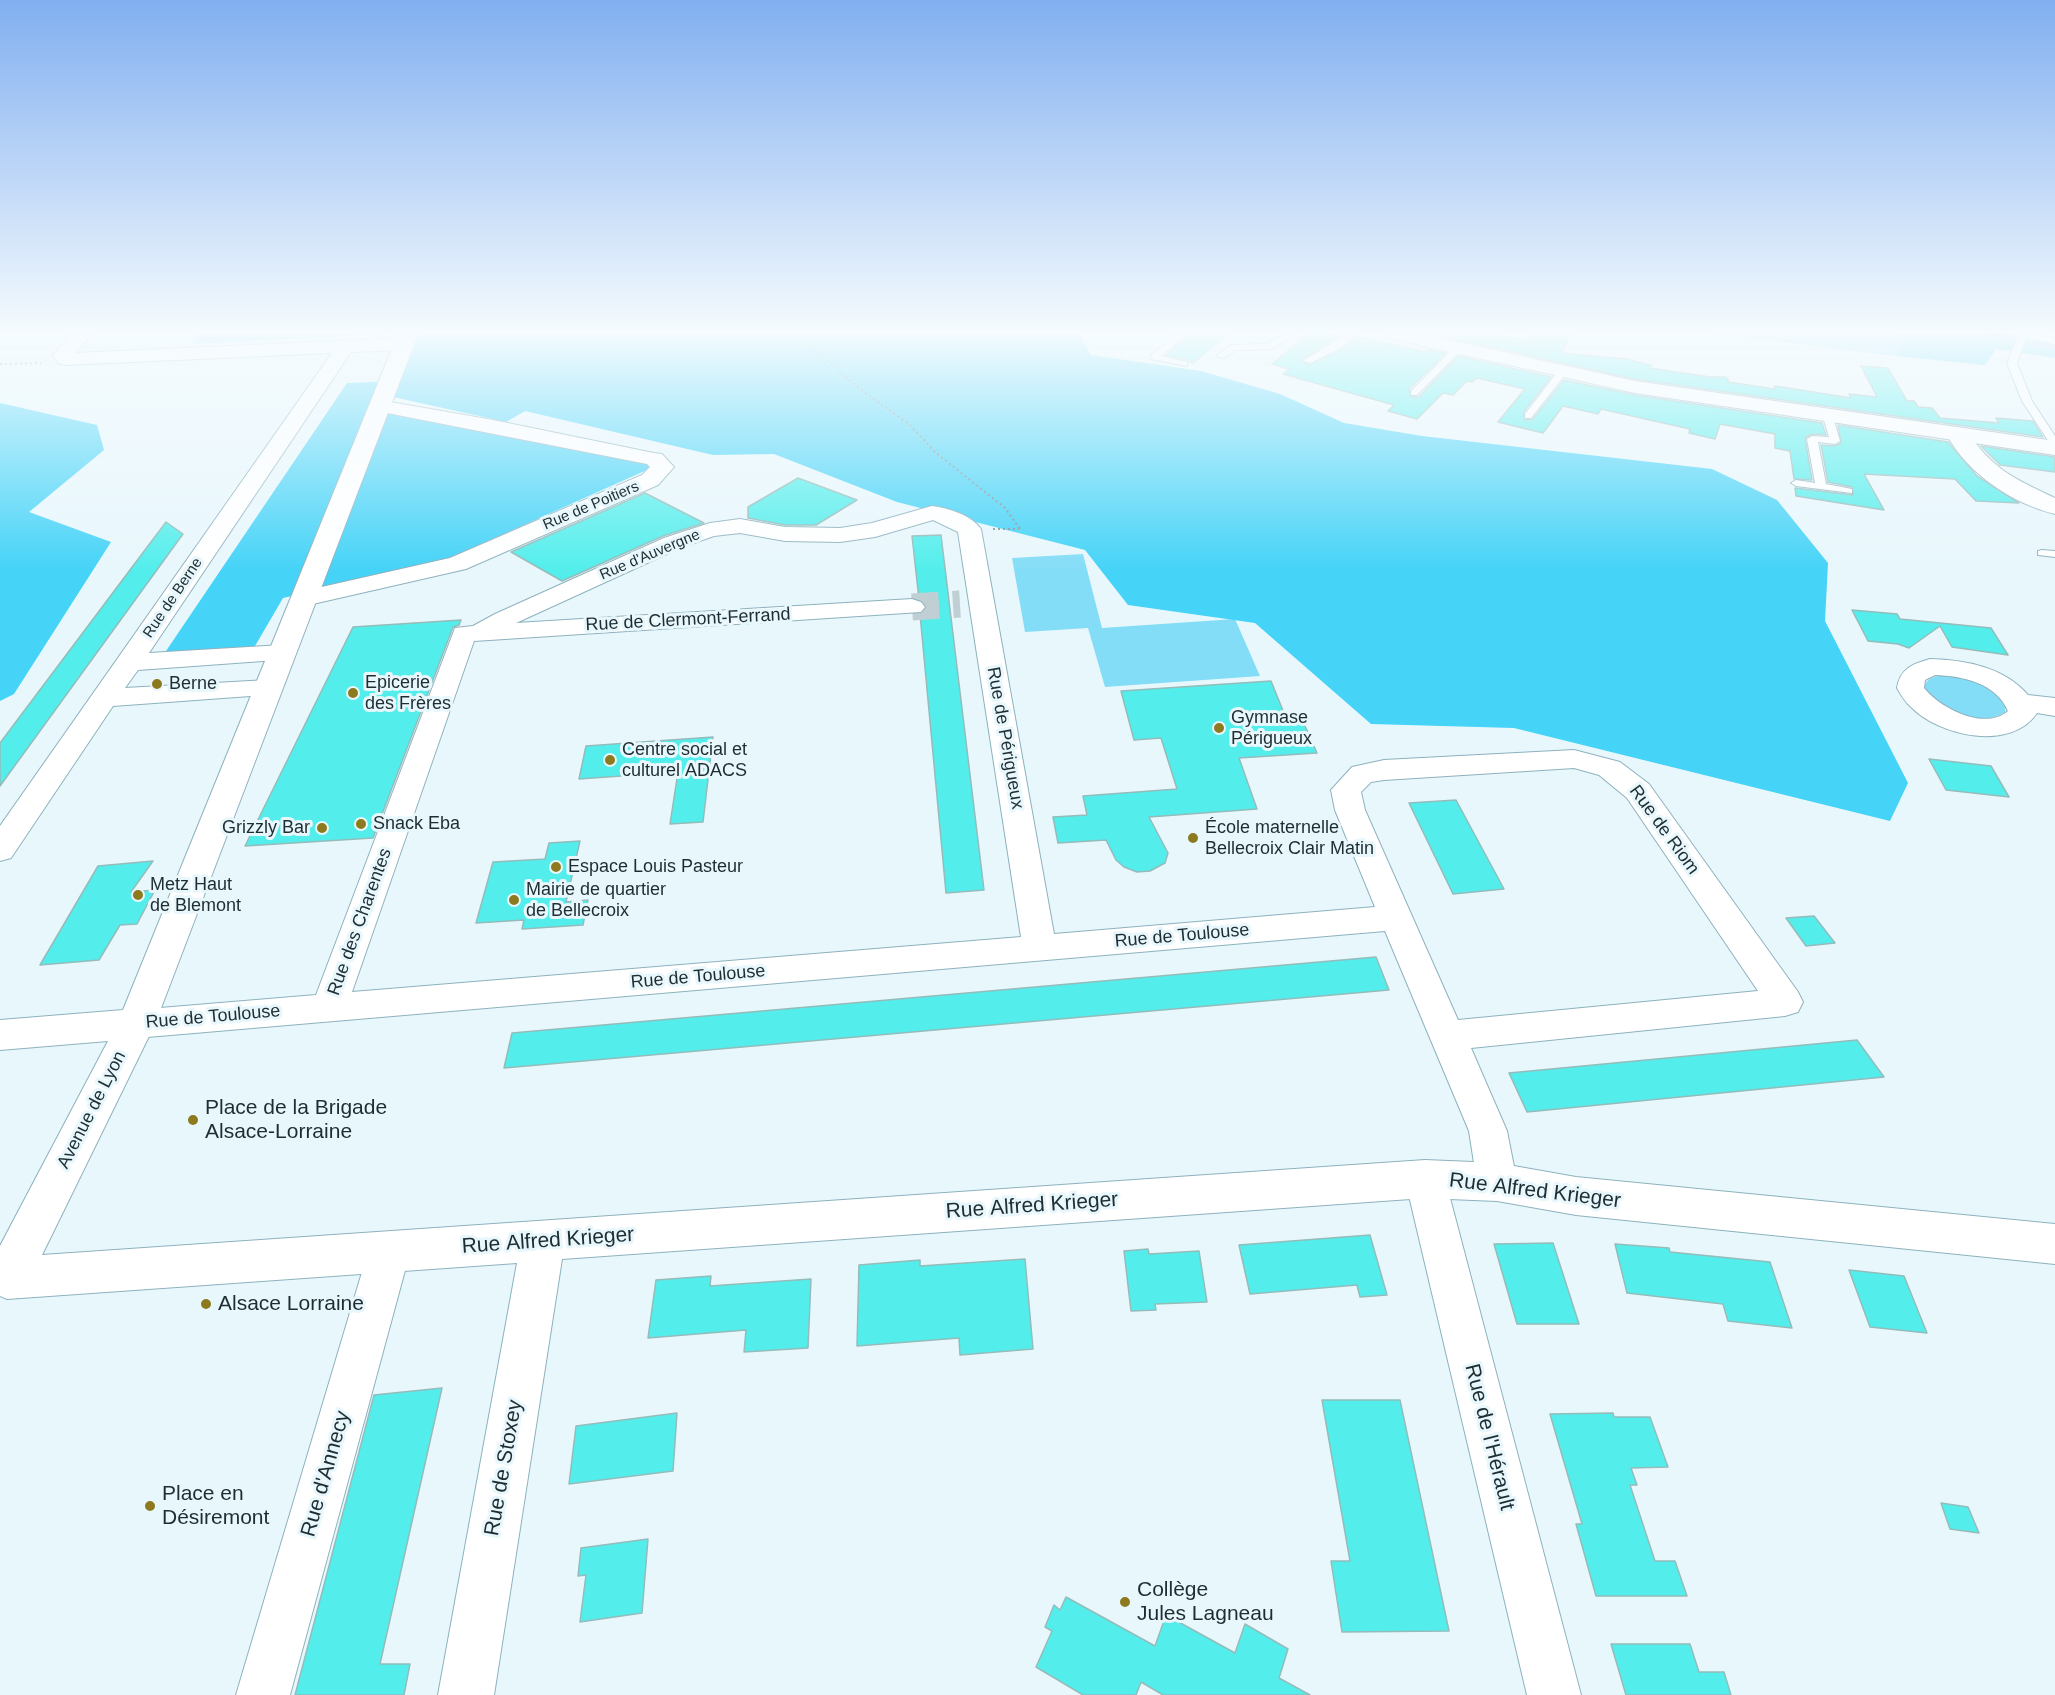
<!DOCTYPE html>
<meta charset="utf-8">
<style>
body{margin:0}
canvas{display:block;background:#e8f7fc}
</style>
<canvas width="2055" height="1695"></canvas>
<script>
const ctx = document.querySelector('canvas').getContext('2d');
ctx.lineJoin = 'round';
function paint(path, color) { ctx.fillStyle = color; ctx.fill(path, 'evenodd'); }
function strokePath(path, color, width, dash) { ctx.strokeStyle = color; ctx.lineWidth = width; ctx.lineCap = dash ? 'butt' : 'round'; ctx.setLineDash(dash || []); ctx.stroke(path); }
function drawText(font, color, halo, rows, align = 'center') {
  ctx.font = font + ' Arial,sans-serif'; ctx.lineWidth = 6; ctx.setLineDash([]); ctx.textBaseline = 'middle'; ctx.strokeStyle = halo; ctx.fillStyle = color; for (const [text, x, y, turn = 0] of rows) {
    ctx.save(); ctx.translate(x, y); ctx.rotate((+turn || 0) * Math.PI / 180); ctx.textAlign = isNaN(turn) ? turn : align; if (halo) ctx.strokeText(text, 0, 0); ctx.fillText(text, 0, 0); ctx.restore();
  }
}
paint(new Path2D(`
 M1717 334H1903L1905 340 1896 356Z
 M1083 554 1102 628 1235 619 1260 676 1105 687 1088 628 1025 632 1012 558Z
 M1946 675C1972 677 1988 685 2006 704L2005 712C1982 728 1934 713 1924 686 1928 677 1936 676 1946 675Z`), '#84ddf7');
paint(new Path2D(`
 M199 334H382L191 344Z
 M420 334H1079L1091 355 1201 371 1280 394 1344 423 1422 436 1712 469 1777 500 1828 563 1825 621 1908 783 1890 821 1514 728 1371 724 1255 623 1128 605 1085 550 897 502 774 454 713 455 525 411 506 422 380 394 371 407 658 465 439 563 283 598 255 646 164 654 347 383 397 381Z
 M1903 334H2012L2055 342V358L1996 349 1985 365 1896 356 1905 340Z
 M0 403 97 425 104 450 29 512 111 542 14 694 0 701Z`), '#45d3f7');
strokePath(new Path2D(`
 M1990 334 2007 337
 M2033 342 2055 347`), '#86a7fb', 6);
const building = new Path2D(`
 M1228 334 1193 363 1188 360 1166 355 1190 334Z
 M1309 334 1342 335 1301 360 1309 365 1341 350 1358 337 1425 352 1427 349 1446 353 1409 389 1411 397H1419L1458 356 1551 377 1523 413 1525 420 1533 419 1564 380 1635 395 1822 423 1826 435 1812 434 1805 438 1812 480 1794 479 1790 451 1775 448V434L1720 424 1715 439 1689 433 1690 429 1601 409 1598 414 1563 406 1543 433 1498 422 1525 389 1477 378 1472 382 1467 381 1453 395 1443 393 1417 419 1388 411 1394 405 1283 374 1289 369 1272 364Z
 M1443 334H1479L1531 340 1532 334H1569L1562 353 1626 359 1651 365 1650 368 1710 377H1726L1729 382 1774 389 1775 386 1851 398 1849 394 1877 397 1861 366 1888 368 1907 401H1914L1918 407 1932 408 1940 418 1999 423 1996 418 2033 421 2043 437 1635 379 1441 336Z
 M1838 425 1948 442 1977 476 2019 503 1976 501 1955 479 1864 474 1884 510 1796 496 1795 488 1853 495 1852 487 1828 482 1821 445 1835 446 1841 443Z
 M1981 446 2055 457V472L2000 465Z
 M798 478 857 500 816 525H785L748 518V507Z
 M645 493 704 523 663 536 562 581 511 552Z
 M166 522 183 534 0 786V743Z
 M941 535 984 890 946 893 920 614 927 607 919 599 912 536Z
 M1852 610 1897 614 1900 619 1991 628 2008 655 1952 647 1940 626 1909 648 1898 644 1868 641Z
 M461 620 459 625 453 627 373 838 245 846 353 627Z
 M1271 681 1286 718 1301 717 1317 753 1239 758 1257 809 1149 817 1168 853 1165 863 1150 871 1137 872 1124 867 1116 860 1106 840 1058 843 1053 817 1087 815 1083 796 1177 789 1161 738 1134 740 1121 691Z
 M713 737 703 822 670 824 678 772 579 779 586 746Z
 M1929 759 1991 766 2009 797 1946 790Z
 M1456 800 1504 889 1453 894 1409 803Z
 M580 841 566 902 588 900 583 925 522 929 524 920 476 923 493 862 545 859 549 843Z
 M153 861 131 892 155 890 137 924 120 925 99 960 40 965 98 866Z
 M1814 916 1835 943 1806 946 1786 918Z
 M1376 957 1389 990 504 1068 512 1033Z
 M1857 1040 1884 1077 1527 1112 1509 1073Z
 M1370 1235 1387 1295 1360 1297 1357 1285 1250 1294 1239 1245Z
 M1553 1243 1579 1324H1517L1494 1244Z
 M1615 1244 1669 1248 1670 1252 1770 1262 1792 1328 1728 1321 1723 1304 1627 1293Z
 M1148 1249 1149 1254 1199 1251 1207 1302 1155 1304 1156 1310 1131 1311 1124 1251Z
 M1025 1259 1033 1349 960 1355 959 1338 857 1346 859 1265 920 1260V1266Z
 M1849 1270 1904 1276 1927 1333 1870 1327Z
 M711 1276 710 1286 811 1279 808 1348 744 1352 746 1330 648 1338 656 1280Z
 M442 1388 380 1664H410L404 1695H295L374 1395Z
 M1322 1400H1400L1449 1631 1342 1632 1331 1561H1350Z
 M677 1413 673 1471 569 1484 576 1426Z
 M1613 1413 1614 1417H1650L1668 1467 1631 1468 1637 1485H1630L1655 1561H1675L1687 1596H1596L1576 1524H1582L1550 1414Z
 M1941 1503 1968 1507 1979 1533 1950 1529Z
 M648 1539 642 1613 580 1622 586 1575 578 1576 581 1548Z
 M1066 1597 1155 1646 1166 1615 1235 1653 1245 1624 1288 1649 1279 1678 1310 1695H1163L1141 1682 1136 1695H1083L1036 1667 1052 1631 1045 1627 1054 1605 1060 1610Z
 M1611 1644H1690L1699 1672H1724L1731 1695H1626Z`);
paint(building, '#53eeec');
strokePath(building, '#93bcbb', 1.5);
strokePath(new Path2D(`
 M912 607 960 604`), '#c0cfd4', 27, [27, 14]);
const service = new Path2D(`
 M1178 334H1187L1161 356 1187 362V366L1151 359V355Z
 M1285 334H1295L1271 349 1236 350 1223 358 1216 356 1231 345 1266 344Z
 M1348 334H1358L1340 348 1310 363 1303 361Z
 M2019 334 2055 338V344L2026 338 2017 363 2032 401 2055 436V446L2051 445 2022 401 2007 363Z
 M1456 346 1463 348 1417 395H1411V391Z
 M1560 369 1568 371 1531 418H1525V414Z
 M1828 414 1833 417 1840 441 1835 444 1818 442 1826 484 1852 489V493L1796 486 1791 483 1796 480 1815 483 1807 439 1812 436 1829 437 1823 417Z
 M2042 550 2055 551V557L2038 555V551Z`);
const minor = new Path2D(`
 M73 334H92L75 353 404 338 411 340 413 344 411 348 404 350 351 352 149 653 282 645 291 647 295 653 291 659 138 670 125 688 268 680 278 682 282 688 278 694 113 706 11 858 0 861V826L332 353 65 365 58 363 53 355Z
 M379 400 493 420 654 453 662 454 674 467 658 485 466 569 304 606 295 603 291 598 295 593 450 558 642 475 650 467 647 464 372 410 369 406 372 402Z
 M932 506C948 508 971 515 981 529L1054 934 1375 907 1335 810 1331 790 1352 767 1384 760 1574 750 1620 762 1649 784 1798 992 1803 1002 1798 1012 1785 1016 1471 1048 1507 1131 1517 1182 1511 1195 1497 1200 1483 1195 1477 1182 1469 1131 1385 931 136 1038 123 1034 118 1024 123 1014 136 1010 316 995 455 628 473 626 495 614 664 538 710 523 740 519 785 527 840 528 872 523ZM933 520 958 532 1021 937 352 992 474 641 921 612 925 607 921 602 912 599 516 623 680 548 714 536 740 533 785 541 840 542 875 537ZM1574 768 1599 775 1627 798 1758 991 1458 1020 1365 810 1361 792 1371 782 1384 780Z
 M1930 659C1966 660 2004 667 2028 695L2055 698V716L2037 713C2011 752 1939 736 1911 707 1905 702 1901 695 1897 688 1900 669 1912 664 1930 659ZM1935 675C1963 676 1996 683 2008 711 1985 731 1941 709 1924 688L1925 680Z
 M1425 1161 1439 1166 1445 1179 1581 1695H1527L1405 1179 1411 1166Z
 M389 1233 404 1238 410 1252 290 1695H236L368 1252 374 1238Z`);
const tertiary = new Path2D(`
 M398 334H418L155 1024 42 1255 1425 1160 1497 1163 1576 1177 2055 1224V1264L1576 1215 1497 1201 1425 1198 562 1259 494 1695H438L517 1263 7 1299 0 1296V1246L108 1041 0 1050V1020L123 1010Z
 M1958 428 1966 430C1993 470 2013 478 2055 498V514C2013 504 1967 473 1947 435L1950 430Z`);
const secondary = new Path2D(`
 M1387 334H1422L1635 381 2055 441V455L1635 393 1397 340 1390 338Z`);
strokePath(service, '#8db2be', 2);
strokePath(minor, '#8db2be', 2);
strokePath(tertiary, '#8db2be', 2);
strokePath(secondary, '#8db2be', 2);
strokePath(new Path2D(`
 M797 334 865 393 909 424 935 452 1005 508 1020 529
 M0 364 41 363
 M993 529H1019`), '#849398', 2, [2, 3]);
paint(service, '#fff');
paint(minor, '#fff');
paint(tertiary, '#fff');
paint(secondary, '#fff');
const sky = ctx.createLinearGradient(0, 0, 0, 571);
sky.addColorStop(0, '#81aff0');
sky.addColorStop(0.58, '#f5fbfe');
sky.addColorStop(1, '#f5fbfe00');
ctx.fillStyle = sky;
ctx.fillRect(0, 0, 2055, 571);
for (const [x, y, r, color] of [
 [157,684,6,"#8d7a1f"],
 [353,693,6,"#8d7a1f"],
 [1219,728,6,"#8d7a1f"],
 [610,760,6,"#8d7a1f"],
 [361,824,6,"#8d7a1f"],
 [322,828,6,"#8d7a1f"],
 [1193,838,6,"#8d7a1f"],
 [556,867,6,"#8d7a1f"],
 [138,895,6,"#8d7a1f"],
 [514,900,6,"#8d7a1f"],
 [193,1120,6,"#8d7a1f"],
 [206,1304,6,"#8d7a1f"],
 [150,1506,6,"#8d7a1f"],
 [1125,1602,6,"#8d7a1f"]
]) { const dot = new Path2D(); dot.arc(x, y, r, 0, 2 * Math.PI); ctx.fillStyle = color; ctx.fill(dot); strokePath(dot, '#e8f7fc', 2); }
drawText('15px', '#1e2d32', '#e8f7fc', [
 ["Rue de Poitiers",591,506,-23],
 ["Rue d'Auvergne",650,555,-23],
 ["Rue de Berne",173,598,-56]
]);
drawText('18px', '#1e2d32', '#e8f7fc', [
 ["Rue de Clermont-Ferrand",688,620,-3],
 ["Rue de Périgueux",1005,738,80],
 ["Rue de Riom",1664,830,54],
 ["Rue des Charentes",360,922,-70],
 ["Rue de Toulouse",1182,936,-5],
 ["Rue de Toulouse",698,977,-5],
 ["Rue de Toulouse",213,1017,-5],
 ["Avenue de Lyon",92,1110,-63]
]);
drawText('18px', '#1e2d32', '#e8f7fc', [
 ["Epicerie",365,683],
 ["des Frères",365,704],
 ["Berne",169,684],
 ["Gymnase",1231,718],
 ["Périgueux",1231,739],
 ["Centre social et",622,750],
 ["culturel ADACS",622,771],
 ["Snack Eba",373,824],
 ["Grizzly Bar",310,828,"right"],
 ["École maternelle",1205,828],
 ["Bellecroix Clair Matin",1205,849],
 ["Espace Louis Pasteur",568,867],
 ["Metz Haut",150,885],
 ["de Blemont",150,906],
 ["Mairie de quartier",526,890],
 ["de Bellecroix",526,911]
], 'left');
drawText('21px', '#1e2d32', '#e8f7fc', [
 ["Place de la Brigade",205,1108],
 ["Alsace-Lorraine",205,1132],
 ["Alsace Lorraine",218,1304],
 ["Place en",162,1494],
 ["Désiremont",162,1518],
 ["Collège",1137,1590],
 ["Jules Lagneau",1137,1614]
], 'left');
drawText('21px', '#1e2d32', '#e8f7fc', [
 ["Rue Alfred Krieger",1535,1191,7],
 ["Rue Alfred Krieger",1032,1206,-4],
 ["Rue Alfred Krieger",548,1241,-4],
 ["Rue de l'Hérault",1489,1437,76],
 ["Rue de Stoxey",504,1468,-80],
 ["Rue d'Annecy",326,1474,-74]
]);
</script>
